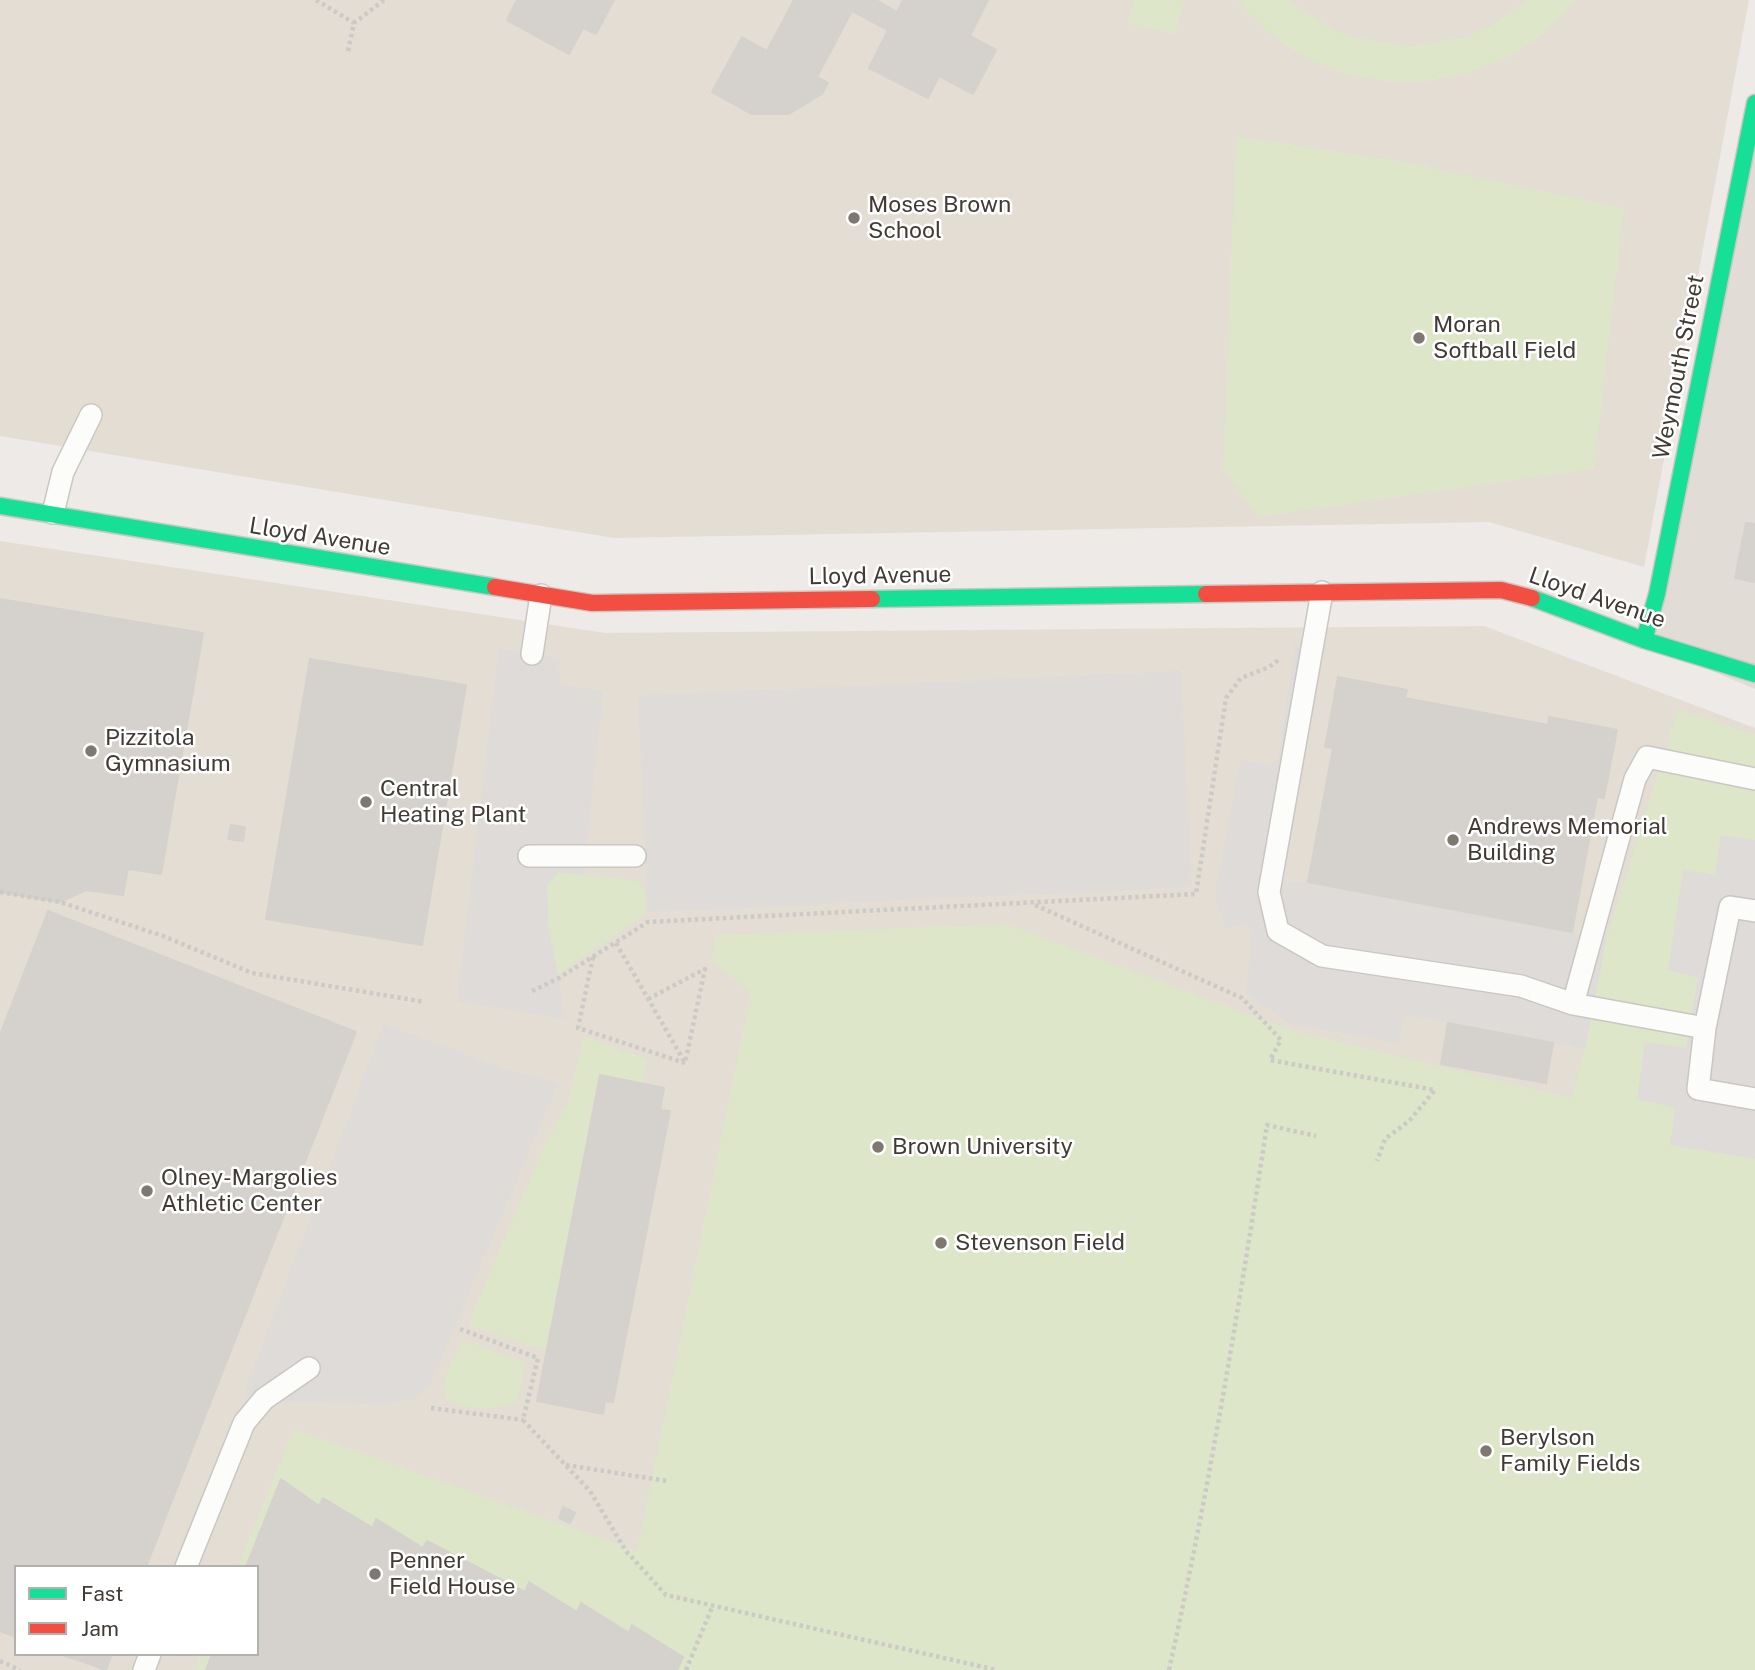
<!DOCTYPE html>
<style>
body{margin:0}
#map{position:relative;width:1755px;height:1670px;overflow:hidden;background:#edeae7;font-family:"Public Sans",sans-serif}
canvas{display:block}
.legend{position:absolute;left:14px;top:1565px;width:245px;height:91px;box-sizing:border-box;background:#fff;border:2px solid #b3b1ae;margin:0;padding:9px 12px;list-style:none;font-size:21px;color:#423b35}
.legend li{display:flex;align-items:center;gap:14px;height:35px}
.legend b{width:35px;border:2px solid #b3b1ae}
</style>
<div id="map">
<canvas width="1755" height="1670"></canvas>
<ul class="legend">
<li><b style="height:9px;background:#16e098"></b>Fast</li>
<li><b style="height:9px;background:#f24e42"></b>Jam</li>
</ul>
</div>
<script>
const ctx = document.querySelector('canvas').getContext('2d');
ctx.lineJoin = 'round';
function paint(path, color) { ctx.fillStyle = color; ctx.fill(path, 'evenodd'); }
function strokePath(path, color, width, dash) { ctx.strokeStyle = color; ctx.lineWidth = width; ctx.lineCap = dash ? 'butt' : 'round'; ctx.setLineDash(dash || []); ctx.stroke(path); }
function drawText(font, color, halo, rows, align = 'center') {
  ctx.font = font + ' "Public Sans",sans-serif'; ctx.lineWidth = 5; ctx.setLineDash([]); ctx.textBaseline = 'middle'; ctx.strokeStyle = halo; ctx.fillStyle = color; for (const [text, x, y, turn = 0] of rows) {
    ctx.save(); ctx.translate(x, y); ctx.rotate((+turn || 0) * Math.PI / 180); ctx.textAlign = isNaN(turn) ? turn : align; if (halo) ctx.strokeText(text, 0, 0); ctx.fillText(text, 0, 0); ctx.restore();
  }
}
paint(new Path2D(`
 M1755 112V689L1648 644Z`), '#e1dcd5');
paint(new Path2D(`
 M0 0H1749L1644 567 1489 522 614 538 0 436Z
 M0 541 605 633 1484 626 1755 728V1670H0ZM16 1567H257V1654H16Z`), '#e4ddd3');
paint(new Path2D(`
 M1134 0H1184L1175 34 1127 24Z
 M1237 0H1288L1329 28 1355 38 1411 46 1466 37 1492 25 1528 0H1577C1507 86 1378 110 1284 44 1266 32 1252 16 1237 0Z
 M1236 136 1400 161 1624 208 1594 469 1258 517 1223 469Z
 M1678 709 1755 735V1670H195L201 1654H257V1567H237L294 1429 637 1551 751 992 711 961 716 935 1007 924 1293 1031 1571 1098 1585 1049 1606 941Z
 M558 872 638 881 644 890 645 915 558 974 548 925 547 886Z
 M584 1036 647 1059 643 1083 600 1076 547 1351 468 1325 543 1149 568 1102Z
 M463 1340 525 1363 518 1401C505 1411 447 1412 444 1392 442 1376 457 1354 463 1340Z`), '#dee6c9');
paint(new Path2D(`
 M1295 646 1318 650 1282 881 1308 882 1572 932 1606 941 1585 1049 1405 1014 1399 1044 1288 1023 1246 993 1252 931 1245 923 1226 929 1215 896 1240 760 1270 766 1278 760Z
 M499 648 559 658 560 684 603 692 583 875 558 872 547 886 548 925 566 1019 457 1001Z
 M1181 671 1192 887 648 912 638 696Z
 M1721 835 1755 840V1159L1670 1145 1675 1108 1637 1099 1645 1042 1686 1048 1698 978 1668 970 1683 870 1715 875Z
 M384 1024 502 1068 558 1084 430 1384 416 1399 386 1404 263 1401 244 1394Z`), '#dedbd8');
const building = new Path2D(`
 M517 0H614L596 34 583 28 569 54 507 20Z
 M794 0H876L897 12 888 30 852 11 817 77 828 83 822 94 789 114H752L712 92 742 37 767 51Z
 M903 0H988L970 36 996 50 973 94 939 76 928 98 869 68Z
 M1746 523 1755 524V582L1735 578Z
 M0 599 203 633 161 874 128 869 123 895 86 890 60 902 0 892Z
 M310 659 466 685 422 945 266 919Z
 M1338 677 1407 690 1405 698 1548 725 1549 717 1617 730 1604 798 1597 797 1572 932 1308 882 1333 748 1325 747Z
 M231 825 245 827 243 841 228 839Z
 M48 911 356 1032 146 1567H16V1637L0 1631V1035Z
 M1448 1023 1553 1043 1546 1083 1441 1064Z
 M600 1075 664 1088 660 1110 670 1111 613 1402 605 1401 603 1414 537 1401Z
 M281 1479 319 1506 323 1498 373 1528 376 1519 423 1548 427 1541 525 1592 529 1582 577 1612 581 1603 629 1633 632 1625 683 1657 677 1670H206L212 1654H257V1567H246Z
 M563 1507 575 1513 570 1523 559 1518Z
 M60 1654H112L106 1670Z`);
paint(building, '#d5d2ce');
strokePath(building, '#d5d1cd', 2);
const lane = new Path2D(`
 M53 513 63 472 91 415
 M1322 592 1269 892 1278 931 1322 956 1521 986 1573 1004 1705 1028
 M532 654 541 595
 M529 856H635
 M1755 911 1730 907 1705 1028 1698 1089 1755 1099
 M1573 1004 1635 779 1647 757 1755 779
 M186 1567 244 1423 264 1399 309 1368
 M144 1670 150 1654`);
const fast = new Path2D(`
 M0 506 495 587
 M1532 598 1644 640 1755 674
 M872 599 1206 594
 M1644 640 1657 594 1755 103`);
const jam = new Path2D(`
 M495 587 592 603 872 599
 M1206 594 1501 590 1532 598`);
strokePath(lane, '#cac7c3', 24);
strokePath(fast, '#ccc6bf', 19);
strokePath(jam, '#ccc6bf', 19);
strokePath(new Path2D(`
 M316 0 354 23
 M348 51 354 23 384 0
 M0 892 60 902 163 936 252 973 425 1002
 M1035 905 1242 998 1281 1040 1270 1060 1435 1090 1409 1121 1385 1139 1377 1161
 M616 943 685 1063
 M593 957 578 1028 685 1063
 M532 991 559 978 648 922 1196 894 1226 698 1241 678 1269 667 1280 659
 M648 999 705 969 685 1063
 M460 1329 538 1358 523 1420 590 1491 626 1551 666 1595 997 1670
 M431 1408 523 1420
 M566 1465 667 1481
 M0 1661 20 1670
 M686 1670 713 1605
 M1169 1670C1209 1490 1239 1307 1267 1125L1316 1136`), '#cccac6', 4.5, [3.5, 3.5]);
strokePath(lane, '#fcfcfb', 21);
strokePath(fast, '#16e098', 16);
strokePath(jam, '#f24e42', 16);
for (const [x, y, r, color] of [
 [854,218,7,"#7e7873"],
 [1419,338,7,"#7e7873"],
 [91,751,7,"#7e7873"],
 [366,802,7,"#7e7873"],
 [1453,840,7,"#7e7873"],
 [878,1147,7,"#7e7873"],
 [147,1191,7,"#7e7873"],
 [941,1243,7,"#7e7873"],
 [1486,1451,7,"#7e7873"],
 [375,1574,7,"#7e7873"]
]) { const dot = new Path2D(); dot.arc(x, y, r, 0, 2 * Math.PI); ctx.fillStyle = color; ctx.fill(dot); strokePath(dot, '#fff', 2.5); }
drawText('23px', '#423b35', '#fff', [
 ["Moses Brown",868,205],
 ["School",868,231],
 ["Moran",1433,325],
 ["Softball Field",1433,351],
 ["Pizzitola",105,738],
 ["Gymnasium",105,764],
 ["Central",380,789],
 ["Heating Plant",380,815],
 ["Andrews Memorial",1467,827],
 ["Building",1467,853],
 ["Brown University",892,1147],
 ["Olney-Margolies",161,1178],
 ["Athletic Center",161,1204],
 ["Stevenson Field",955,1243],
 ["Berylson",1500,1438],
 ["Family Fields",1500,1464],
 ["Penner",389,1561],
 ["Field House",389,1587]
], 'left');
drawText('23px', '#423b35', '#fff', [
 ["Weymouth Street",1679,367,-79],
 ["Lloyd Avenue",320,537,9],
 ["Lloyd Avenue",880,576,-1],
 ["Lloyd Avenue",1597,598,19]
]);
</script>
